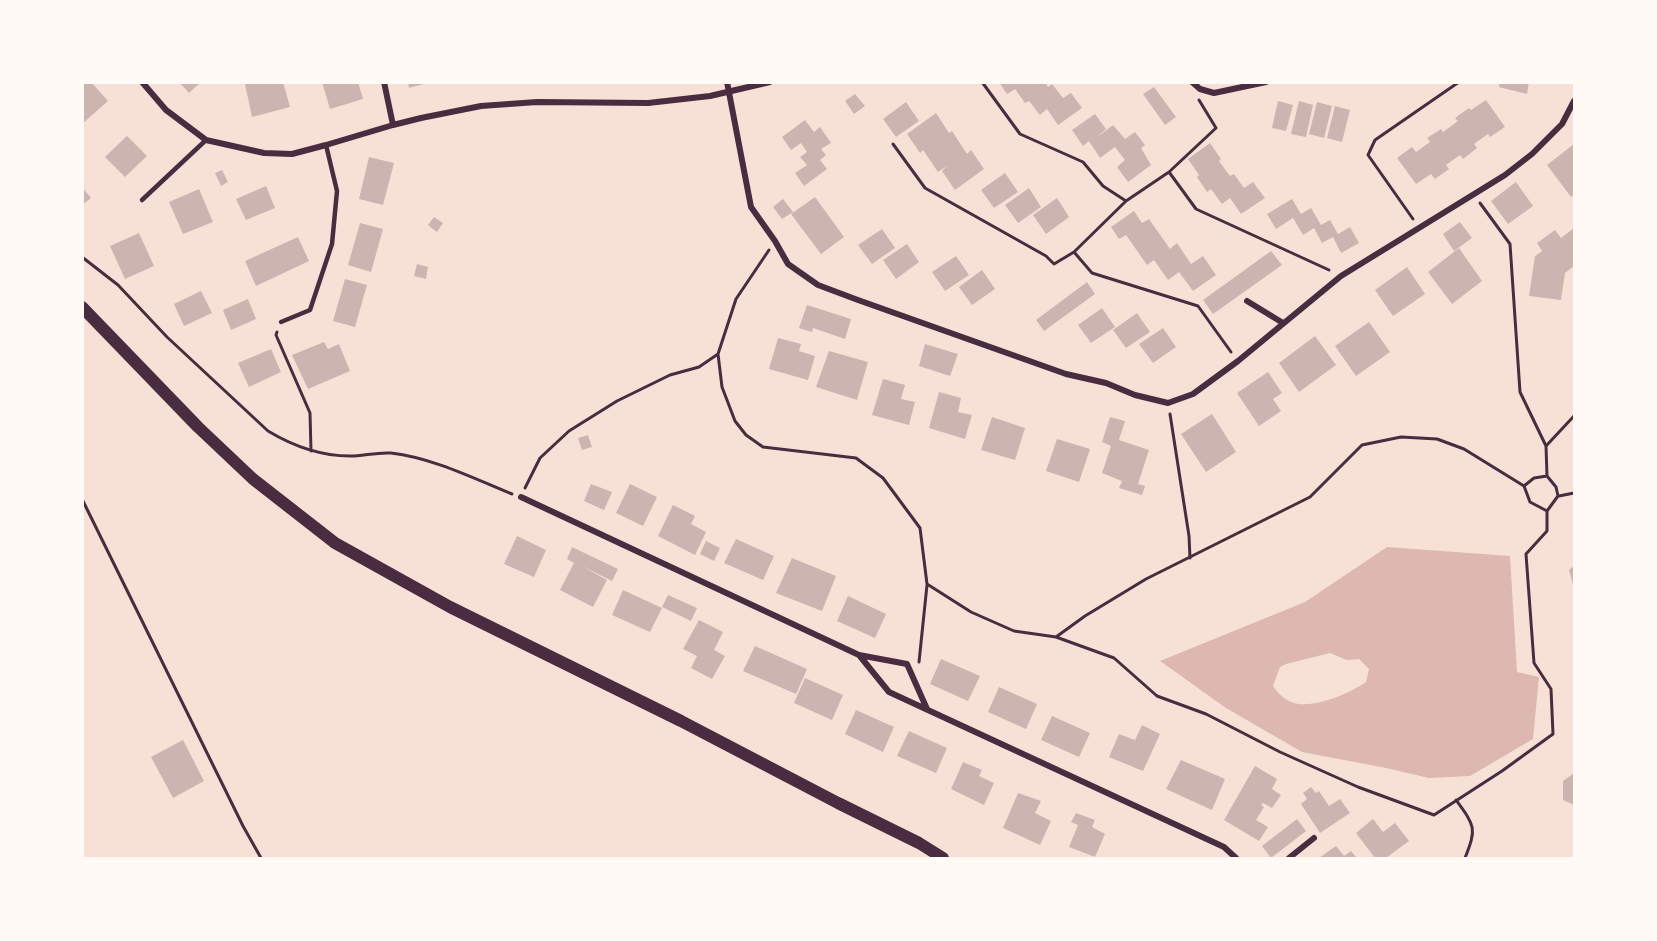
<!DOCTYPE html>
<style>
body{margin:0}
#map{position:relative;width:1657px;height:941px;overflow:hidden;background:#f7e1d7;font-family:"Times New Roman",serif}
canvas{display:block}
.frame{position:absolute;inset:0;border:84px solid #fffaf5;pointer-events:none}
</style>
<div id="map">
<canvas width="1657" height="941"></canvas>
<div class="frame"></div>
</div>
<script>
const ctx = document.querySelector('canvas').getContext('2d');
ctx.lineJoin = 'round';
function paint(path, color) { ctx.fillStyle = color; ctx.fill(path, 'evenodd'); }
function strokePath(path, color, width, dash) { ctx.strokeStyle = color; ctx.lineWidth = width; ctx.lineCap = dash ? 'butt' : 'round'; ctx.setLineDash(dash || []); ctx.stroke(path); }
paint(new Path2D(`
 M1387 547 1510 556 1517 672 1539 677 1533 739 1470 776 1429 778 1386 768 1302 752 1226 708 1160 661 1305 602ZM1330 653 1347 660 1359 659 1369 669 1366 682C1350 693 1320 706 1299 704 1288 703 1279 695 1273 686L1280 667 1286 664Z`), '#dcb8b0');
paint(new Path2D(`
 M84 82H91L108 101 82 124V84Z
 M179 82H201L189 93Z
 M250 82H283L290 107 252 117 245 84Z
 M322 82H358L363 99 330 109Z
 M408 82H427V83L409 88Z
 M999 82H1045L1048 87 1052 84 1063 98 1071 93 1082 108 1058 125 1047 109 1040 115 1029 101 1025 103 1015 89 1007 94Z
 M1500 82H1529L1527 94 1499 87Z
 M1154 87 1176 117 1165 125 1143 94Z
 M855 94 865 106 854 114 845 101Z
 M1486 100 1505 127 1490 137 1488 134 1474 144 1477 148 1463 159 1460 155 1446 165 1449 169 1435 179 1431 174 1416 184 1397 158 1412 147 1416 152 1430 142 1427 138 1441 129 1443 132 1458 121 1455 118 1469 108 1471 110Z
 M1278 101 1293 105 1286 131 1272 128Z
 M1299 101 1313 105 1306 137 1291 134Z
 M906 102 919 121 896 137 883 119Z
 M1317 102 1332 106 1324 138 1309 134Z
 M1335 106 1350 110 1342 142 1327 138Z
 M936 113 949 133 952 131 967 154 971 150 984 169 955 190 942 171 947 166 938 172 923 150 920 153 907 134Z
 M1095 114 1106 129 1096 138 1113 125 1125 139 1135 132 1145 145 1141 148 1151 165 1128 182 1117 167 1125 160 1115 147 1100 158 1089 141 1083 146 1072 130Z
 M805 120 814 132 820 127 831 143 821 149 826 155 820 160 827 169 804 186 795 173 807 165 800 157 807 152 801 143 791 150 782 137Z
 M127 136 147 156 125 177 105 157Z
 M1210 143 1221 159 1219 161 1230 176 1234 174 1244 188 1253 182 1265 198 1241 214 1230 198 1222 204 1211 189 1207 192 1197 177 1199 175 1188 159Z
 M1574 144V194L1571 197 1547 165Z
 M369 157 394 163 383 205 359 199Z
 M222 170 228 182 221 186 215 173Z
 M1005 173 1018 192 994 208 981 190Z
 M1516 182 1533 206 1508 224 1491 201Z
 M266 186 275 208 246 220 236 199Z
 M82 187 91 198 82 205Z
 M1029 188 1041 207 1018 223 1005 205Z
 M199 189 213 222 183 234 169 202Z
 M815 197 844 237 821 254 791 214Z
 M1057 198 1069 217 1046 234 1033 215Z
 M783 199 793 212 782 219 773 207Z
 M1292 199 1301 214 1311 208 1321 225 1330 220 1338 234 1350 227 1359 243 1341 253 1333 237 1322 243 1314 228 1303 235 1293 218 1276 229 1267 214Z
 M1134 211 1142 223 1149 219 1170 249 1177 243 1191 264 1203 256 1216 275 1193 291 1179 272 1168 280 1154 260 1147 265 1126 235 1119 239 1111 227Z
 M434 217 443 223 437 232 428 225Z
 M1460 222 1472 238 1454 251 1443 234Z
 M360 223 383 229 371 272 348 265Z
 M1574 228V266L1565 273 1561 300 1529 296 1535 256 1542 251 1537 243 1555 230 1561 238Z
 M882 229 895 248 872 264 858 245Z
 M139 233 154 266 125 279 110 246Z
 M298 237 309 261 256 286 245 261Z
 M907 244 919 262 896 279 883 260Z
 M1459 248 1482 281 1452 304 1428 272Z
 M1271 251 1282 265 1213 314 1203 300Z
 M956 256 969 275 945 291 932 272Z
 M417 264 428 267 426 279 414 276Z
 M1407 267 1425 294 1393 316 1375 290Z
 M982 270 995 289 972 305 959 287Z
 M345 279 367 285 355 327 333 321Z
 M1087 282 1095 294 1044 331 1036 320Z
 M201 291 212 313 184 326 174 304Z
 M248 299 256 319 231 330 223 310Z
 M807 305 851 319 845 339 813 328 812 332 799 328Z
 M1102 308 1115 327 1091 343 1078 325Z
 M1137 313 1150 332 1126 348 1113 330Z
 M1369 322 1390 352 1356 376 1335 346Z
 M1163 328 1176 347 1153 363 1139 344Z
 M1315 336 1336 365 1299 392 1279 363Z
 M778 338 801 344 799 351 815 356 808 380 769 369Z
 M324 342 328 349 339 344 350 371 308 389 292 355Z
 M925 344 958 354 950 376 919 366Z
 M271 349 281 372 249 387 238 363Z
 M829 351 868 362 857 400 816 387Z
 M1268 372 1282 393 1273 399 1281 411 1259 426 1237 393Z
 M883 379 905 385 901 399 915 402 909 425 872 415Z
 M939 392 961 398 958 412 972 415 965 439 929 428Z
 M1212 414 1236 452 1206 472 1181 434Z
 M992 417 1025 428 1015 460 981 450Z
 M1110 417 1125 421 1119 440 1149 450 1138 484 1145 486 1142 495 1119 488 1122 481 1102 473 1111 446 1102 442Z
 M588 435 592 447 582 450 578 438Z
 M1057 439 1090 449 1079 482 1046 471Z
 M591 484 612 492 604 510 584 501Z
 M630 484 657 497 643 526 616 513Z
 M673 505 695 516 691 524 706 532 695 555 658 536Z
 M517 536 546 550 534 577 504 564Z
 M736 539 774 556 763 580 724 563Z
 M706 541 720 548 714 561 700 554Z
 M572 547 618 569 612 581 580 565 607 580 593 607 560 590 574 563 567 559Z
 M792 558 836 576 822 611 776 593Z
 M1574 566V588L1569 570Z
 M623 590 662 608 650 632 612 615Z
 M668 595 697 608 691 621 662 607Z
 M848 596 886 614 875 638 837 621Z
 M699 620 723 632 714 650 725 656 712 679 691 668 697 656 683 649Z
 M755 646 807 669 796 694 743 671Z
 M941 659 980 676 968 701 930 684Z
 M805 678 843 695 832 720 794 703Z
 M999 687 1037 704 1026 729 988 712Z
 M856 710 894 727 883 752 845 734Z
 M1052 716 1090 733 1079 757 1041 740Z
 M1142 725 1160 734 1143 771 1109 757 1119 734 1135 740Z
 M909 731 947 748 936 773 897 756Z
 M183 740 204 781 173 798 151 757Z
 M1181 760 1225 779 1212 810 1166 789Z
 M963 762 982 770 979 776 994 783 984 805 951 789Z
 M1255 766 1277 779 1272 789 1281 795 1272 808 1263 803 1261 805 1264 807 1256 820 1268 827 1259 841 1224 820Z
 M1574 773V805L1563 800V781Z
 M1311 787 1316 793 1319 791 1329 806 1340 799 1350 813 1320 833 1301 804 1307 799 1303 793Z
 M1018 793 1041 801 1035 813 1051 821 1040 845 1003 828Z
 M1076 813 1095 820 1092 827 1105 834 1095 857 1069 847 1078 825 1071 822Z
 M1297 819 1306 831 1271 858 1262 846Z
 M1373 819 1383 832 1395 823 1409 841 1386 858H1375L1356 833Z
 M1336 846 1344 856 1351 851 1357 858H1319Z`), '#ccb4b1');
strokePath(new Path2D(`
 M982 82 1020 134 1083 162 1103 186 1126 201 1169 172 1196 209 1329 270
 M893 144 925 188 1046 256 1054 264 1074 252 1126 201
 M1169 172 1216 128 1199 100
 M1480 203 1510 244 1520 392 1546 446 1547 476 1556 487 1558 496 1547 511
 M1413 219 1368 155 1375 140 1459 82
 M1074 252 1092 273 1198 306 1231 352
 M82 257 118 285 167 337 268 431C293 446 319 456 350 456 363 456 377 452 391 453 433 458 473 478 512 494
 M277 332 276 335 310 413 311 451
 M718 354 722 387 735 421 746 435 763 447 856 458 883 478 920 528 927 584 971 612 1014 631 1056 637 1085 616 1146 579 1310 497 1362 445 1401 437 1437 439 1464 449 1524 486 1534 478 1547 476
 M1170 414 1189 536 1190 558
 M1546 446 1574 416
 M525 488 540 458 569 431 617 401 670 375 699 367 718 354 736 299 769 250
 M1559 496 1574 493
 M82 499 243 826 261 858
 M1056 637 1114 658 1157 696 1206 714 1280 752 1358 787 1434 815 1502 771 1553 734 1551 689 1534 663 1526 554 1547 531V511L1530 502 1524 486
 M919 662 927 585
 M1456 800C1475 826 1477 828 1465 858`), '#4a2c40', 3);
strokePath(new Path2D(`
 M142 200 206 140
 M281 322 310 310 332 244 337 191 326 145`), '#4a2c40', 4.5);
strokePath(new Path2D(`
 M142 82 166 110 206 140 264 153 292 154 326 145 393 125 421 118 481 106 537 102 648 103 710 96 770 82
 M384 82 393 125
 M727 82 751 207 775 241 788 264 818 285 858 300 1066 374 1106 383 1135 395 1168 403 1193 394 1238 361 1341 276 1505 175 1532 154 1562 124 1574 101
 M1192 82 1200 89 1214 93 1266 82
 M1247 301 1283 323
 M521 497 859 655 889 692 1224 847 1236 858
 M859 655 907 664 927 709
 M1289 858 1314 838`), '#4a2c40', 6);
strokePath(new Path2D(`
 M82 307 198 427 253 479 335 543 450 607 681 721 838 803 919 843 943 858`), '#4a2c40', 12);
</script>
